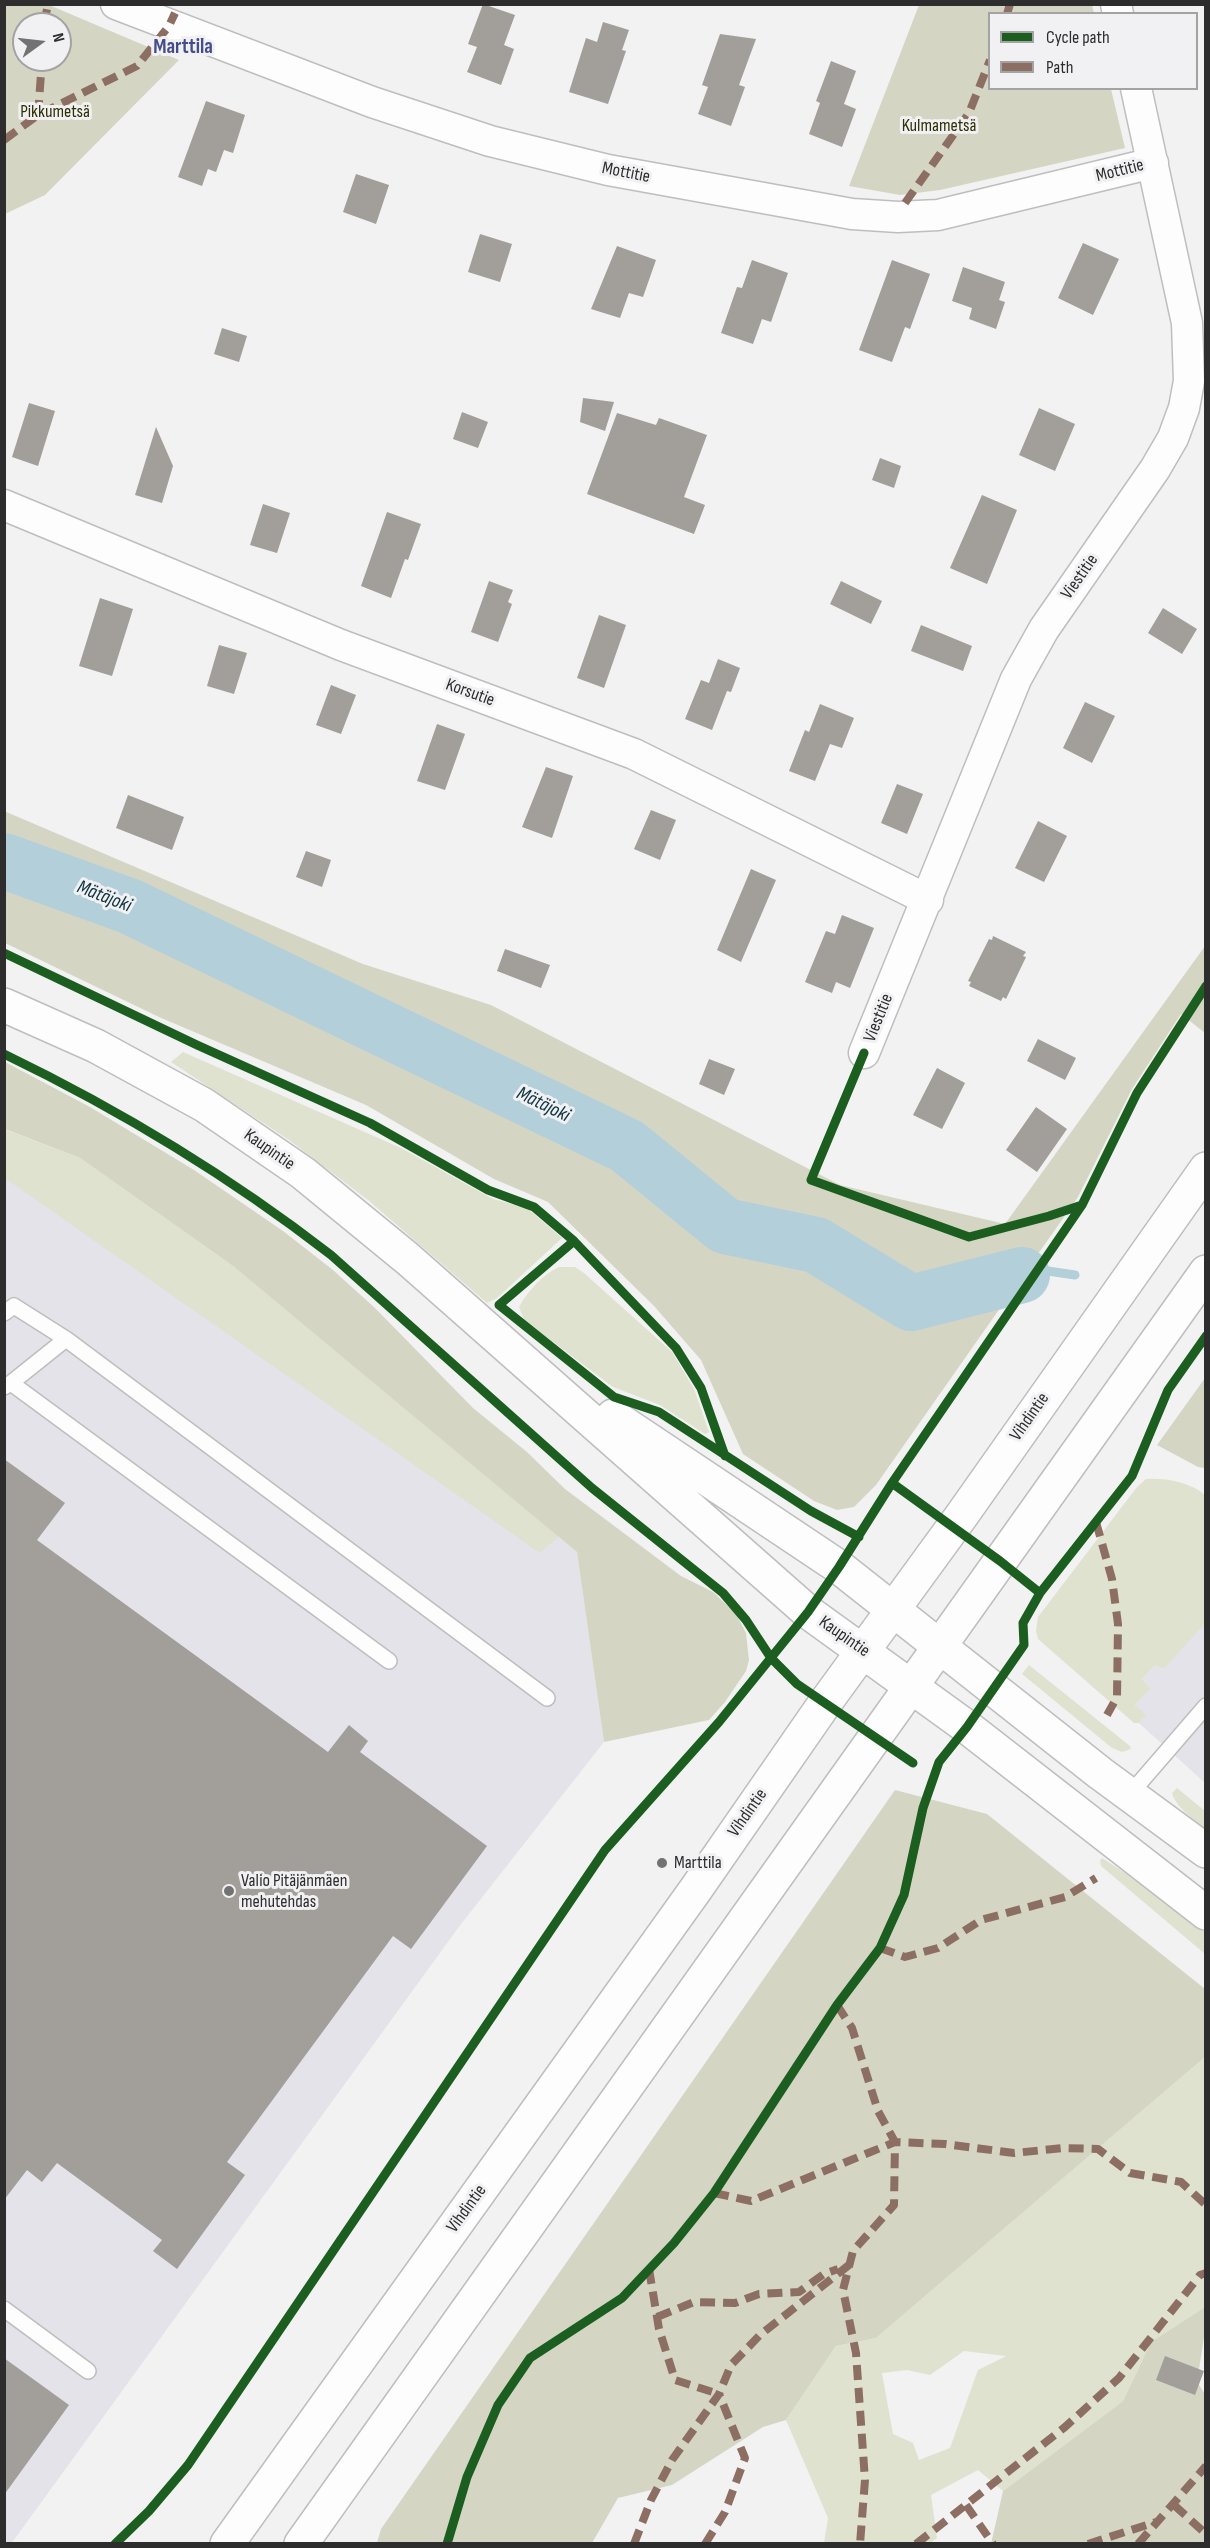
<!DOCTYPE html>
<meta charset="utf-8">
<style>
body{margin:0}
#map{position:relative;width:1210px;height:2548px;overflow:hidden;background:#f2f2f2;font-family:"Sofia Sans Condensed",sans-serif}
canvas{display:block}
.frame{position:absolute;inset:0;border:6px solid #2d2d2e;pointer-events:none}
.legend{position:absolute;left:988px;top:12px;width:210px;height:78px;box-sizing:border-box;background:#f1f1f3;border:2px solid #a3a3a4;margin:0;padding:8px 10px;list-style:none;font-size:18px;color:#2d2d2e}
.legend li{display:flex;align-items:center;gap:12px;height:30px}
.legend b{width:30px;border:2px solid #a3a3a4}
.north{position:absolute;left:12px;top:12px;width:60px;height:60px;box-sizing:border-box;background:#f1f1f3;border:2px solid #a3a3a4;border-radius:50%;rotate:75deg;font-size:16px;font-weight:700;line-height:24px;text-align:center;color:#2d2d2e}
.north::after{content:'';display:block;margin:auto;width:21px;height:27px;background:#727273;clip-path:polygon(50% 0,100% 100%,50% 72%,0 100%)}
</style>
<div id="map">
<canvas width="1210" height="2548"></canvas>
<div class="frame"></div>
<ul class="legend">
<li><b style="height:8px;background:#1b5e20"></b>Cycle path</li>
<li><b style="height:8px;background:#8d6e63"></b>Path</li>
</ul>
<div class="north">N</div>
</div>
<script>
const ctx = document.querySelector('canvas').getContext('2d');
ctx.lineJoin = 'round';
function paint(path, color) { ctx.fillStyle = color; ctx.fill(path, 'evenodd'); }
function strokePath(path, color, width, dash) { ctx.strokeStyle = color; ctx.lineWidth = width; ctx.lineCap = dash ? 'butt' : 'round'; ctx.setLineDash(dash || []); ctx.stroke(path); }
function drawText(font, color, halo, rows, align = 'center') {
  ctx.font = font + ' "Sofia Sans Condensed",sans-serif'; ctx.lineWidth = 6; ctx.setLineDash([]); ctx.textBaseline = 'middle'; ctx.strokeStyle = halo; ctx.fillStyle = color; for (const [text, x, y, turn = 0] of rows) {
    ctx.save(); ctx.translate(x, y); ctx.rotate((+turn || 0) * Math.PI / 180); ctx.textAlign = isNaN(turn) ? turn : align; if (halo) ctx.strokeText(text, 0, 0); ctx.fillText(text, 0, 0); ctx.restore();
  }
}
paint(new Path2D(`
 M4 1129 233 1266 577 1552 604 1742 458 1928 11 2544 4 2543Z
 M1205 1622V1783L1139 1723 1145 1715 1135 1705 1151 1689 1142 1679 1155 1665 1164 1669Z`), '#e3e3e9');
paint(new Path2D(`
 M183 1052 401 1148 493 1199 527 1208 562 1238 497 1298 487 1303 368 1200 289 1140 171 1062Z
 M4 1129 80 1158 233 1266 559 1536 540 1553 5 1178Z
 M559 1267H575L584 1273 672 1352 694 1389 709 1432 705 1434 660 1405 613 1387 524 1320 519 1307C528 1291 542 1275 559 1267Z
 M1146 1479C1166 1478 1190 1482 1205 1495L1206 1622 1164 1669 1155 1665 1142 1679 1151 1689 1135 1705 1146 1715 1139 1723H1134L1038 1639 1036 1631 1038 1617 1137 1487Z
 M1029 1665 1130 1746 1131 1749 1122 1752 1112 1748 1022 1674Z
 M1177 1788 1205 1811V1829C1194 1819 1176 1808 1172 1793Z
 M1102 1858 1172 1903 1205 1929V1954L1101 1866 1100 1861Z
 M1205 2057V2307L1151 2342 1123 2401 1003 2491 978 2470 931 2495 937 2538 930 2543H824L828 2518 786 2420 836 2346 876 2338ZM964 2351 1006 2356 978 2370 950 2448 919 2460 913 2443 893 2434 882 2373 907 2370 930 2375Z`), '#dfe2ce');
paint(new Path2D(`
 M4 5H49L179 60 45 195 5 214ZM24 24H60V60H24Z
 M919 5H1092L1094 13 990 14V88L1111 89 1125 148 940 190 900 195 849 186Z
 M4 811 363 964 491 1005 840 1185 1005 1224 1205 946V1033L1181 1014 1132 1089 1078 1197 876 1485 854 1507 837 1510 814 1501 743 1454 701 1360 654 1306 548 1202 494 1179 366 1105 159 1017 5 943Z
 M5 1062 90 1107 194 1170 283 1231 333 1270 375 1308 473 1408 527 1452 565 1489 681 1576 713 1592 736 1614 746 1633 749 1660 746 1671 725 1702 709 1720 604 1742 577 1552 233 1266 80 1158 5 1129Z
 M1205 1378V1468L1198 1467 1157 1445Z
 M895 1790 987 1814 1205 1989V2057L876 2338 836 2346 786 2420 763 2427 672 2485 618 2498 592 2543H377L381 2529Z
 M1205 2307V2331L1197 2382 1205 2394V2543L991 2544 1003 2491 1123 2401 1151 2342Z`), '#d4d6c3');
strokePath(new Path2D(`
 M1022 1275 1048 1271 1075 1275`), '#b3cfda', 9);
strokePath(new Path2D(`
 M4 861 129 906 627 1146 725 1226 816 1245 911 1303 1022 1275`), '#b3cfda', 56);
paint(new Path2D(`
 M483 4 515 15 504 45 514 49 501 85 467 72 477 47 468 44Z
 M603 22 629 30 622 50 626 51 608 104 569 92 586 38 597 42Z
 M720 34 756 39 739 85 745 87 731 126 698 114 708 87 702 85Z
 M831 61 856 71 844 104 856 109 842 147 809 134 820 103 816 101Z
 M206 101 245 115 233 153 224 150 216 172 208 169 202 186 178 177Z
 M356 174 389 185 376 224 343 212Z
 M480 234 512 244 500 282 468 272Z
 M1083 243 1119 259 1093 315 1058 298Z
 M617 246 656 260 643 297 629 293 620 318 591 309Z
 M752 260 788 273 771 322 762 319 753 344 721 333 737 287 742 288Z
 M892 260 930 274 910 329 905 327 892 362 859 350Z
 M963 267 1005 282 999 300 1005 302 996 329 969 319 972 308 952 301Z
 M222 328 247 336 239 362 214 354Z
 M583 398 614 402 605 431 580 422Z
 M29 403 55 411 38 466 12 457Z
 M1039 408 1075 424 1055 471 1019 455Z
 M462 412 488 422 478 448 453 439Z
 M617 413 656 425 659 418 707 435 684 497 705 505 694 534 587 494Z
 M156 427 173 466 162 503 135 495Z
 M880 458 901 466 894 488 872 480Z
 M982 495 1017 510 987 584 950 568Z
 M263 504 290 513 277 553 250 545Z
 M387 512 421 524 408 560 405 559 391 598 361 586Z
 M489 581 513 590 508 602 512 604 498 642 471 632Z
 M841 581 882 601 871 624 830 604Z
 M100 598 133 609 112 676 79 666Z
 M1163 608 1197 629 1182 654 1148 633Z
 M599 615 626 625 604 688 577 678Z
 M921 625 972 646 963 671 911 651Z
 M219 645 247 653 234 694 207 686Z
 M718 659 740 668 731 692 727 691 712 730 685 719 701 680 709 683Z
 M331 685 356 695 341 734 316 725Z
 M1085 702 1115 716 1092 763 1063 748Z
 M820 704 854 718 842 748 830 744 815 781 789 771 805 730 809 732Z
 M437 724 465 734 445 790 417 781Z
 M546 767 573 776 552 838 522 827Z
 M897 784 923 794 907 834 881 823Z
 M128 795 184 817 172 850 116 828Z
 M651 810 676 820 660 860 634 849Z
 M1038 821 1067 836 1044 882 1015 868Z
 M306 851 331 860 322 887 296 877Z
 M751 869 776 880 741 962 717 950Z
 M842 915 874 928 850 988 836 982 832 993 805 982 826 931 835 934Z
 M993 936 1026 952 1023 956 1026 957 1015 980 1006 999 1003 997 1001 1001 969 986 971 982 968 981 989 939 992 940Z
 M505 949 550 965 541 988 497 971Z
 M1038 1039 1076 1058 1065 1080 1027 1061Z
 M709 1059 735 1069 724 1095 699 1084Z
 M937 1068 965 1083 942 1129 913 1115Z
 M1036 1107 1067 1129 1037 1172 1006 1150Z
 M4 1459 65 1503 37 1540 328 1752 349 1725 368 1741 360 1752 487 1846 411 1949 393 1936 227 2162 245 2175 177 2269 153 2251 162 2240 57 2163 42 2182 27 2170 4 2200Z
 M1165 2356 1204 2371 1195 2395 1156 2380Z
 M4 2358 69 2405 4 2495Z`), '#a29e99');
const service = new Path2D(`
 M4 1313 14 1306 66 1339 547 1698
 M11 1383 66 1339
 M4 1387 11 1383 389 1661
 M1130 1794 1206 1706
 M4 2309 88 2371`);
const minor = new Path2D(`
 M116 4 372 102 490 141 608 170 852 214 898 217 938 215 1153 163
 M1116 4 1118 14
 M4 505 341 645 634 754 928 900
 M864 1053 1016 679 1044 629 1155 469 1173 438 1184 408 1189 381 1187 323 1136 88`);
const secondary = new Path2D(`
 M4 1005 96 1046 204 1105 303 1173 408 1259 808 1612 967 1727 1206 1913
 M613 1416 839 1567 1100 1773 1206 1851`);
const primary = new Path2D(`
 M227 2544 696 1889 825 1703 962 1515 1206 1169
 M301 2544 1206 1272`);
strokePath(service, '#bebebe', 18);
strokePath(minor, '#bebebe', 33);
strokePath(secondary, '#bebebe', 36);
strokePath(primary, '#bebebe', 36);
strokePath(service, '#fdfdfd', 15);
strokePath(minor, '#fdfdfd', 30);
strokePath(secondary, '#fdfdfd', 33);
strokePath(primary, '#fdfdfd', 33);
strokePath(new Path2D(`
 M1007 14 1010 4
 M44 24 48 4
 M38 115 42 60
 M4 140 38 115 137 66 169 26 175 13
 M905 203 969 113 990 60
 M1096 1522 1112 1579 1118 1624 1117 1697 1107 1715
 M880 1948 905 1957 938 1948 981 1920 1065 1897 1096 1878
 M837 2005 852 2028 878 2111 895 2142 894 2205 853 2251 843 2290 856 2353 865 2480 860 2544
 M714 2193 751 2201 895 2142 945 2144 1014 2153 1064 2148 1098 2149 1130 2173 1181 2182 1206 2205
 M649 2269 659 2329 675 2380 719 2394
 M657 2317 694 2302 735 2303 759 2294 799 2292 824 2274 838 2269
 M966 2505 993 2544
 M1174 2505 1206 2534
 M634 2544 651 2500 672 2460 719 2394 731 2365 760 2335 849 2265
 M705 2544 725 2512 745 2458 719 2394
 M916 2544 1065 2427 1119 2378 1200 2275 1206 2273
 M1088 2544 1156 2522
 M1138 2544 1206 2466`), '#8d6e63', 8, [15, 8]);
strokePath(new Path2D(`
 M4 953 197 1045 370 1123 488 1190 534 1207 574 1241 676 1348 701 1388 725 1456
 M864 1053 811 1180 969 1237 1049 1216 1082 1205
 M4 1054C120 1110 229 1176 331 1255L592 1488 723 1593 746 1620 771 1658 797 1684 913 1763
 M574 1241 499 1305 614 1397 659 1412 811 1511 859 1537
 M892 1483 1000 1561 1040 1593
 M115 2544 149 2511 188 2465 605 1850 719 1722 808 1612 839 1567 892 1483 1082 1205 1137 1093 1206 986
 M447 2544 467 2477 498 2405 530 2358 622 2298 674 2243 714 2193 837 2005 880 1948 904 1895 923 1808 939 1762 967 1727 1024 1645 1023 1623 1040 1593 1132 1476 1168 1390 1206 1336`), '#1b5e20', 9);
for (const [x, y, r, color] of [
 [662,1863,6,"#727273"],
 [229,1891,6,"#727273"]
]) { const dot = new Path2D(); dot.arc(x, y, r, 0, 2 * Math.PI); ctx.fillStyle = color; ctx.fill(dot); strokePath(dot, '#f1f1f3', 2); }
drawText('18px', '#2e3104', '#f1f1f3', [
 ["Pikkumetsä",55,112],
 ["Kulmametsä",939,126]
]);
drawText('18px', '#2d2d2e', '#f1f1f3', [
 ["Mottitie",1120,171,-14],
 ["Mottitie",626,173,11],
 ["Viestitie",1080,577,-55],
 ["Korsutie",470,693,20],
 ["Viestitie",879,1018,-68],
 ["Kaupintie",269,1150,35],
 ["Vihdintie",1030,1417,-55],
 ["Kaupintie",844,1637,35],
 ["Vihdintie",748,1813,-55],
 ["Vihdintie",467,2209,-54]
]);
drawText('18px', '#2d2d2e', '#f1f1f3', [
 ["Marttila",674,1863],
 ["Valio Pitäjänmäen",241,1881],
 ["mehutehdas",241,1902]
], 'left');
drawText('italic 20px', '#0e3440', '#f1f1f3', [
 ["Mätäjoki",104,897,21],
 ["Mätäjoki",543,1105,26]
]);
drawText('bold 21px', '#454c89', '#f1f1f3', [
 ["Marttila",183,48]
]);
</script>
